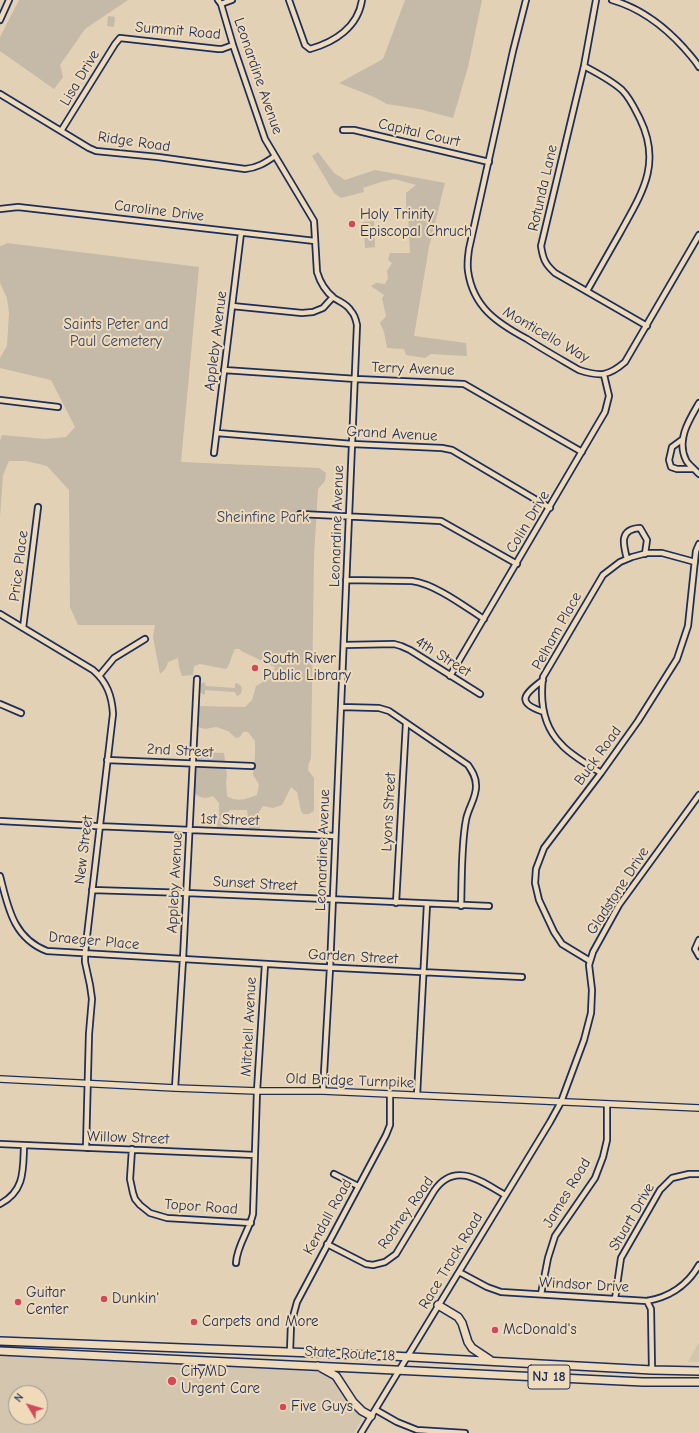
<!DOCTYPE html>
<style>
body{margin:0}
#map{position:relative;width:699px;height:1433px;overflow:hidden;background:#e2d1b4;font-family:"Comic Neue",sans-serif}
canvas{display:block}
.north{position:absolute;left:8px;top:1385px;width:40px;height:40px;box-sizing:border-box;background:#efdbb9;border:1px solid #9a9695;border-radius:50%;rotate:308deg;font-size:11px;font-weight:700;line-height:16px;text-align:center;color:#1b2f5e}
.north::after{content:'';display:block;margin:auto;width:14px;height:18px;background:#d1495b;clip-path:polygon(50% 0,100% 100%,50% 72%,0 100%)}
</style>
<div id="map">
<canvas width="699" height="1433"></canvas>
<div class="north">N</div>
</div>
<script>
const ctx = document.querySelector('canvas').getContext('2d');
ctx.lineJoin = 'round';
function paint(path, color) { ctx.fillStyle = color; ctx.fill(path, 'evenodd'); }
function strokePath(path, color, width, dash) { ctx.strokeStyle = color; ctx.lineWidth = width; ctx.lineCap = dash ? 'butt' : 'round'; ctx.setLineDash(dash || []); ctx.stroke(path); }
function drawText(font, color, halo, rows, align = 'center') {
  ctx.font = font + ' "Comic Neue",sans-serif'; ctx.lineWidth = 4; ctx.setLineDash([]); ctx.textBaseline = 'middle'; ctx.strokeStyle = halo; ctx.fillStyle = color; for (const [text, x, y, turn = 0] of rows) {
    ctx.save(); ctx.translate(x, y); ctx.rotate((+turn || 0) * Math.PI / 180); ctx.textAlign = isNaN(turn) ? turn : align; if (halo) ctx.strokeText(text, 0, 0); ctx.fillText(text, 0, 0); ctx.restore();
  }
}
paint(new Path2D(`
 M699 1342V1362H688Z
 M0 1356 318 1371 328 1375 338 1384 354 1408 362 1414V1419L354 1433H0ZM16 1393H40V1417H16Z`), '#d3c5ae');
paint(new Path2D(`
 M19 0H128L85 29 60 65 63 77 54 89 0 51V37Z
 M405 0H482L468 67 453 118 419 109 387 104 374 97 339 83 383 59Z
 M108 16 115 17 114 27 107 26Z
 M318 152 334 173 345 180 375 170 445 183 429 247 414 336 466 343 467 356 431 354 425 358 406 355 404 349 387 348 384 332 380 323 386 316 382 298 384 295 371 286 376 283 385 284 388 278 387 271 392 263 388 260 390 253H410L408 214H406V193L416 185 395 179 381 182 363 188 364 192 341 198 334 193 312 156Z
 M374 221 375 247 365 248 364 231H365V226H363V222Z
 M7 243 199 267 181 462 319 468 326 473 325 481 318 489 314 556 311 758 309 763 308 770 314 778V811L309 814H303L301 811 297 792 291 787 282 805 273 808 263 806 259 812 260 833 250 832 247 810H230L228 812 227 831H216L219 816V803L213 796C203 800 199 797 192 791L194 752 224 753 227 775 226 782 227 796C238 803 246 799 257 795L259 784 253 775 255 756V741L248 732H243L240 737 236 738 228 731 216 727 205 729 195 726 196 706 245 707 252 700 256 686 263 682 262 681 264 678 269 680 275 667 241 651 240 649H235C231 656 231 663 226 669L200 664 194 666 193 675 182 676 179 667 178 658 168 662 166 668 160 674 153 637 155 625H78L70 607 69 490 47 466 26 461H9L3 475 0 517V441L2 435 45 439 66 437 75 427 51 380 0 368V358L7 346 9 313 7 298 0 283V246L4 245Z
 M204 682 206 686 235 688V684L237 683 241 686C243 691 241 695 237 696L235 692 205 690V694L204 695 200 692 201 684Z`), '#c5b9a7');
const minor = new Path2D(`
 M218 0 221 4 233 45 265 139 314 221 317 272C320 282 325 291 334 298 340 302 347 304 351 311 355 315 356 320 357 325L330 968 323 1091
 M289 0 305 45 310 49C335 42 358 27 362 0
 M526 0 513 51 469 249C468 256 467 264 468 271 473 307 497 323 527 339 544 350 562 360 579 370 600 377 609 376 625 362L699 235
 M596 0 584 66 541 246C543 259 545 264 555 273L647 326
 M612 0C640 8 664 26 684 48 689 54 695 60 699 67
 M221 4 232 0
 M0 20 9 0
 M584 66C597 73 611 80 622 90 630 98 635 109 640 119 662 164 642 193 620 233 609 252 598 272 587 291
 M0 94 89 148 96 151 158 157 245 169C257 168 265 163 275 156
 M343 130H354L489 162
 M61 131 115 44 120 38 218 49H222L233 45
 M0 209 18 207 315 241
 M232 306 302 313 313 312 323 308 333 297
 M224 370 356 379 464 384 582 452
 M0 400 58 407
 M217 433 352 444 442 448 452 450 550 508
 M683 439 672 447 669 460 671 467 677 469H694L699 474
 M214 453 241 233
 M694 469C692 467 687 463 686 460 676 440 689 420 699 403
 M300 514 441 521 517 564
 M627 559C623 544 619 529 640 528L647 540 645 554
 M346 580 412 581C435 584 464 606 484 619
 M0 614 93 670C107 682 112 696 113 714L85 953V962L90 985 92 999 89 1034 86 1148
 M23 628 38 507
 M344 645 394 644 401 646 410 650 480 694
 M99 676 114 658 145 639
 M450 676 605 412 609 396 604 375
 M543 680C524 694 515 703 544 712
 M0 704 21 713
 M341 707 379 708 389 711 468 765C472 771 476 777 476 785 477 797 468 808 466 820 461 846 462 879 461 906
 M107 760 252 766
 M601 773C590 766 569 754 561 744 543 726 540 701 543 677L603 575 620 562 632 557 647 553H662L695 562
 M0 821 95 826 335 836
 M0 876C8 907 13 938 47 951L319 967 522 977
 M92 890 187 893 489 906
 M396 903 406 723
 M699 940 695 949 699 956
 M590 961 562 944 554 932 539 900 535 883 536 869 544 848 601 773 638 721 677 659 688 626 694 569 696 551 699 544
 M175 1088 183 959 197 679
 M417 1095 427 904
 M0 1144 255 1155
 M132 1149 130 1179 133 1193 135 1199 140 1205 150 1213 167 1218 251 1223
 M334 1174 358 1186
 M0 1204C25 1191 23 1170 24 1146
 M327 1244 366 1264 373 1265 385 1262 396 1254 399 1249 434 1191C455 1160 482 1182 505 1195
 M236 1263C237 1245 249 1231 253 1214L257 1091 265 964
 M459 1272 487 1287 501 1292 647 1301C670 1297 687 1286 699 1265
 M541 1294 548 1258 555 1236 595 1178 603 1157 607 1140V1104
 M615 1299 621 1258 660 1190 672 1178 689 1174H699
 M647 1301 651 1309 652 1370
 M290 1352 291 1324 297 1302 386 1135 390 1125V1094
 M376 1410 397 1422 417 1430 465 1433
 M361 1433 550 1122 561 1102 584 1040 591 1013 592 990 589 965 593 952 619 905 699 795`);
const tertiary = new Path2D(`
 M0 1079 175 1088 257 1091H323L699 1108`);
const trunk = new Path2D(`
 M438 1305 458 1317 462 1323 468 1342 472 1348 490 1360
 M0 1341 392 1356 652 1370 699 1371
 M0 1351 643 1382H699
 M318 1366 336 1376 353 1402 362 1411 371 1416`);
strokePath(minor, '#1b2f5e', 8);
strokePath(tertiary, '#1b2f5e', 8);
strokePath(trunk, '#1b2f5e', 10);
strokePath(minor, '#efdbb9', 4.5);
strokePath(tertiary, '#efdbb9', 5.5);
strokePath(trunk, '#efdbb9', 7);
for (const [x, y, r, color] of [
 [352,224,4,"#d1495b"],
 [255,668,4,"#d1495b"],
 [104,1299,4,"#d1495b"],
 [18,1302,4,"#d1495b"],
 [194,1322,4,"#d1495b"],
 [495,1330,4,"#d1495b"],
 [172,1381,5,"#d1495b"],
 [283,1407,4,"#d1495b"]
]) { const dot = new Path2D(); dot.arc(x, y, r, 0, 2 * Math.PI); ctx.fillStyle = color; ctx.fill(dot); strokePath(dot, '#efdbb9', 1.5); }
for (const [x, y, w] of [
 [549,1377,42]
]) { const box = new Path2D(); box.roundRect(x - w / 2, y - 12, w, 24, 3); ctx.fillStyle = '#efdbb9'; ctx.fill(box); strokePath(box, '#1b2f5e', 1); }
drawText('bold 14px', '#1b2f5e', null, [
 ["NJ 18",549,1377]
]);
drawText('15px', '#1b2f5e', '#efdbb9', [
 ["Summit Road",178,31,5],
 ["Leonardine Avenue",258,76,71],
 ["Lisa Drive",80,78,-59],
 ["Capital Court",419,133,13],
 ["Ridge Road",134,142,8],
 ["Rotunda Lane",543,188,-77],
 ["Caroline Drive",159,211,7],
 ["Monticello Way",546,335,30],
 ["Appleby Avenue",216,341,-83],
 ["Terry Avenue",413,369,2],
 ["Grand Avenue",392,434,3],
 ["Colin Drive",528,522,-59],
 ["Leonardine Avenue",337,526,-88],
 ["Price Place",19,566,-83],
 ["Pelham Place",557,631,-61],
 ["4th Street",443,657,32],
 ["2nd Street",180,751,3],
 ["Buck Road",598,756,-54],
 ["Lyons Street",389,812,-87],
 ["1st Street",230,820,2],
 ["New Street",84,850,-83],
 ["Leonardine Avenue",323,850,-88],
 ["Appleby Avenue",175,883,-87],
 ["Sunset Street",255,884,3],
 ["Gladstone Drive",618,891,-57],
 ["Draeger Place",94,941,5],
 ["Garden Street",353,957,3],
 ["Mitchell Avenue",249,1027,-87],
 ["Old Bridge Turnpike",350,1081,2],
 ["Willow Street",128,1138,2],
 ["James Road",567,1193,-59],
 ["Topor Road",201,1207,4],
 ["Rodney Road",406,1213,-55],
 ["Kendall Road",328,1217,-61],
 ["Stuart Drive",632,1217,-60],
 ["Race Track Road",451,1261,-59],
 ["Windsor Drive",584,1285,3],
 ["State Route 18",350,1354,3]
]);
drawText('15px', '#1b2f5e', '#efdbb9', [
 ["Holy Trinity",360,215],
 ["Episcopal Chruch",360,232],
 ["South River",263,659],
 ["Public Library",263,676],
 ["Guitar",26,1293],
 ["Center",26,1310],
 ["Dunkin'",112,1299],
 ["Carpets and More",202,1322],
 ["McDonald's",503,1330],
 ["CityMD",181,1372],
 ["Urgent Care",181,1389],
 ["Five Guys",291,1407]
], 'left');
drawText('15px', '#344469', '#efdbb9', [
 ["Saints Peter and",116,325],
 ["Paul Cemetery",116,342],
 ["Sheinfine Park",263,518]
]);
</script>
